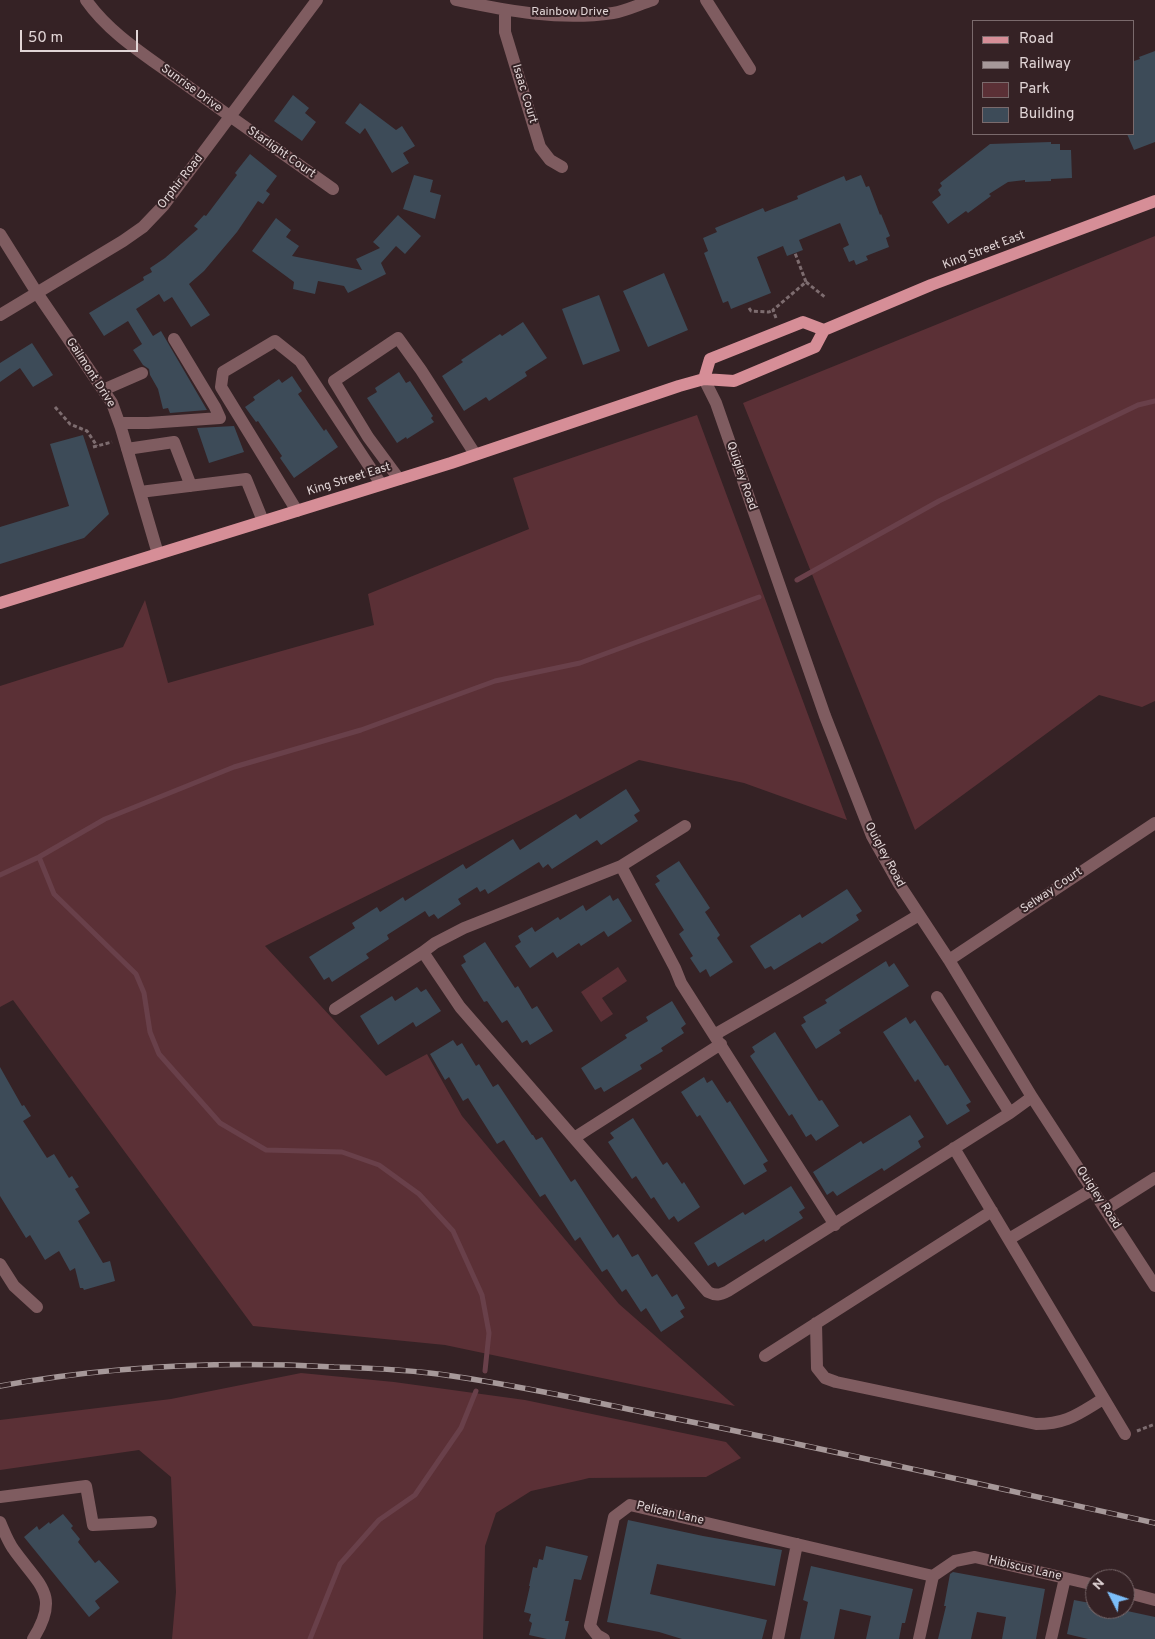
<!DOCTYPE html>
<style>
body{margin:0}
#map{position:relative;width:1155px;height:1639px;overflow:hidden;background:#352225;font-family:Overpass,sans-serif}
canvas{display:block}
.legend{position:absolute;left:972px;top:20px;width:162px;height:115px;box-sizing:border-box;background:#352225;border:1px solid #7a6a6c;margin:0;padding:6px 9px;list-style:none;font-size:15px;color:#e1d5d6}
.legend li{display:flex;align-items:center;gap:10px;height:25px}
.legend b{width:25px;border:1px solid #7a6a6c}
.north{position:absolute;left:1085px;top:1569px;width:50px;height:50px;box-sizing:border-box;background:#352225;border:1px solid #7a6a6c;border-radius:50%;rotate:311deg;font-size:14px;font-weight:700;line-height:20px;text-align:center;color:#e1d5d6}
.north::after{content:'';display:block;margin:auto;width:18px;height:22px;background:#7cbef9;clip-path:polygon(50% 0,100% 100%,50% 72%,0 100%)}
.scale{position:absolute;left:20px;top:30px;width:118px;height:22px;box-sizing:border-box;border:2px solid #e1d5d6;border-top:0;padding-left:6px;font-size:15px;line-height:18px;white-space:nowrap;color:#e1d5d6;-webkit-text-stroke:4px #352225;paint-order:stroke}
</style>
<div id="map">
<canvas width="1155" height="1639"></canvas>
<ul class="legend">
<li><b style="height:6px;background:#d68e97"></b>Road</li>
<li><b style="height:6px;background:#a69899"></b>Railway</li>
<li><b style="height:14px;background:#5b3036"></b>Park</li>
<li><b style="height:14px;background:#3d4b58"></b>Building</li>
</ul>
<div class="north">N</div>
<div class="scale">50 m</div>
</div>
<script>
const ctx = document.querySelector('canvas').getContext('2d');
ctx.lineJoin = 'round';
function paint(path, color) { ctx.fillStyle = color; ctx.fill(path, 'evenodd'); }
function strokePath(path, color, width, dash) { ctx.strokeStyle = color; ctx.lineWidth = width; ctx.lineCap = dash ? 'butt' : 'round'; ctx.setLineDash(dash || []); ctx.stroke(path); }
function drawText(font, color, halo, rows, align = 'center') {
  ctx.font = font + ' Overpass,sans-serif'; ctx.lineWidth = 4; ctx.setLineDash([]); ctx.textBaseline = 'middle'; ctx.strokeStyle = halo; ctx.fillStyle = color; for (const [text, x, y, turn = 0] of rows) {
    ctx.save(); ctx.translate(x, y); ctx.rotate((+turn || 0) * Math.PI / 180); ctx.textAlign = isNaN(turn) ? turn : align; if (halo) ctx.strokeText(text, 0, 0); ctx.fillText(text, 0, 0); ctx.restore();
  }
}
paint(new Path2D(`
 M1155 236V701L1142 707 1099 695 915 830 743 403Z
 M697 415 847 820 744 783 639 760 559 801 265 946 386 1076 427 1054 462 1116 619 1304 735 1406 445 1345 253 1326 13 1000 0 1007V686L123 647 145 600 168 683 374 625 368 594 529 529 513 478Z
 M618 967 627 981 602 998 613 1014 601 1022 581 992Z
 M301 1373 394 1382 525 1400 726 1442 741 1458 706 1477 589 1478 581 1480 531 1491 496 1513 485 1546 483 1639H172L176 1592 171 1477 139 1450 0 1470V1420L171 1399Z`), '#5b3036');
strokePath(new Path2D(`
 M797 580 939 501 1138 405 1155 401
 M39 857 54 894 136 974 144 993 150 1032 159 1054 220 1123 266 1150 342 1152 379 1165 419 1194 453 1231 482 1295 489 1333 485 1371
 M0 875 39 857 105 819 234 767 361 730 495 681 580 663 759 597
 M310 1639 340 1564 379 1520 415 1495 461 1428 476 1391`), '#69404a', 5);
paint(new Path2D(`
 M1155 51V142L1134 150 1127 134H1134V61L1140 59 1139 57Z
 M293 95 309 108 305 113 316 122 302 141 274 121Z
 M360 103 396 130 402 126 415 146 403 153 409 163 392 173 365 128 360 134 345 123Z
 M1051 142V144H1060V150H1071L1072 178 1051 179V181L1025 182V180L1008 182 989 194 991 196 968 213 966 211 948 224 932 202 941 195 938 190 942 186 940 183 990 144Z
 M250 154 277 176 266 191 270 194 263 204 258 201 237 232 204 271 189 284 210 315 191 327 172 297 164 302 159 294 136 309 153 336 161 331 207 410 170 413 168 408 163 409 158 389 150 375 149 369 143 365 133 350 142 344 128 321 104 336 89 313 144 280 143 277 152 272 150 268 165 258 198 229 194 226 204 215 206 216 237 175 235 173Z
 M414 175 433 180 430 192 441 195 435 219 403 209Z
 M861 175 866 187 869 186 880 215 881 214 890 236 886 238 889 247 866 256 868 260 856 265 854 260 849 262 843 248 849 245 840 223 799 240 803 250 787 256 783 246 757 257 771 293 731 309 728 301 723 303 704 253 708 251 703 238 717 232 715 228 763 208 765 212 798 199 797 196 844 176 846 181Z
 M398 215 421 236 405 254 396 246 381 263 386 274 348 293 344 286 318 281 315 294 293 289 294 282 252 251 276 218 291 230 286 237 299 246 292 256 362 270 356 259 380 248 373 242Z
 M664 273 688 330 648 347 623 291Z
 M599 295 620 351 583 365 562 309Z
 M523 322 547 358 525 372 527 376 489 401 486 397 464 411 442 376 463 362 461 360 500 334 502 336Z
 M32 343 53 375 33 387 20 368 0 382V363Z
 M399 372 406 383 410 381 433 416 431 418 434 422 407 439 406 437 397 443 367 398 377 392 375 388Z
 M292 376 302 391 298 394 324 431 326 429 338 447 294 478 280 458 282 456 258 421 256 422 245 407 255 400 253 397 279 379 282 383Z
 M234 426 244 452 209 463 197 428Z
 M83 435 109 514 84 538 0 564V527L69 506 50 444Z
 M626 789 640 811 634 815 638 821 601 845 597 840 552 869 548 864 543 868 539 862 488 894 485 889 480 892 477 887 458 899 461 904 438 919 434 914 429 917 425 911 387 935 389 939 366 954 369 958 332 982 329 977 324 980 309 957 355 928 352 923 377 907 380 912 403 897 405 901 463 864 466 869 513 839 520 850 576 814 580 819Z
 M679 861 710 908 705 912 720 935 717 938 733 962 710 977 706 969 700 973 690 958 693 956 679 934 684 930 655 884 660 881 656 876Z
 M847 889 862 911 856 915 859 920 822 944 820 942 774 970 771 966 765 969 750 946 800 914 802 918Z
 M610 895 613 901 618 898 632 921 608 937 604 931 581 946 579 943 557 958 553 952 530 968 515 946 521 942 518 936 532 927 535 932 558 917 560 920 583 905 586 911Z
 M485 942 515 988 518 986 532 1009 537 1006 553 1031 530 1045 527 1040 522 1043 507 1020 502 1023 487 1001 484 1002 461 965 466 962 463 956Z
 M886 961 889 967 894 963 909 986 839 1030 841 1033 816 1049 801 1025 806 1022 803 1017 827 1003 825 1000Z
 M417 987 421 992 426 989 441 1011 416 1027 413 1022 378 1045 360 1016 392 996 395 1001Z
 M672 1001 686 1024 681 1028 684 1033 661 1048 663 1051 640 1065 642 1069 619 1083 604 1092 601 1087 595 1090 581 1068 627 1038 625 1035 648 1021 646 1017Z
 M906 1017 910 1024 915 1020 945 1066 948 1065 971 1102 966 1105 970 1111 947 1125 918 1079 915 1082 883 1032Z
 M775 1032 819 1101 822 1100 839 1126 816 1141 811 1134 806 1137 792 1114 789 1116 750 1056 755 1052 752 1047Z
 M453 1040 457 1046 462 1043 476 1066 479 1064 493 1087 498 1084 532 1135H533L536 1140 542 1137 571 1182 575 1179 613 1238 618 1234 632 1257 638 1254 652 1277 657 1274 672 1297 677 1294 685 1308 680 1311 684 1317 661 1332 646 1308 641 1312 626 1289 622 1292 607 1269 602 1272 580 1237 575 1241 545 1194 540 1197 504 1140 497 1144 468 1098 463 1101 449 1077 445 1080 430 1054Z
 M0 1067 22 1106 24 1105 31 1116 23 1121 47 1158 54 1154 69 1178 72 1176 79 1187 75 1189 90 1213 78 1221 103 1263 110 1261 115 1281 84 1290 83 1288H80L75 1268 70 1271 59 1251 45 1260 30 1235 26 1238 0 1196Z
 M704 1077 707 1083 712 1080 727 1103 730 1101 768 1161 763 1164 767 1171 744 1185 700 1115 697 1117 681 1092Z
 M910 1115 924 1137 918 1141 921 1147 884 1171 882 1168 837 1196 833 1191 827 1195 813 1172 861 1141 863 1144Z
 M633 1118 663 1165 667 1162 682 1184 684 1182 700 1207 678 1222 674 1216 669 1220 654 1197 651 1199 636 1176 632 1179 608 1142 614 1138 610 1133Z
 M791 1186 805 1208 799 1212 803 1218 765 1242 764 1239 718 1267 715 1262 708 1266 694 1243 743 1212 745 1215Z
 M63 1514 73 1526 71 1528 80 1539 78 1542 95 1563 99 1560 119 1582 95 1601 100 1608 89 1617 24 1537 37 1526 39 1530 49 1522 50 1524Z
 M628 1520 703 1536 782 1550 775 1586 657 1564 650 1594 767 1620 762 1639H682L659 1632 607 1622Z
 M546 1546 588 1556 581 1580 574 1579 565 1621H569L565 1639H547L529 1635 532 1623 529 1621 531 1614 524 1612 530 1586H529L533 1567 537 1568 539 1559 543 1560Z
 M811 1566 913 1589 905 1623H902L899 1639H866L871 1616 840 1609 834 1639H800L808 1602 803 1600Z
 M953 1572 1045 1589 1036 1639H1002L1006 1617 977 1612 971 1639H938L946 1606H944L950 1574Z
 M1074 1600 1095 1604V1609H1118L1155 1617V1639H1088L1067 1634Z`), '#3d4b58');
strokePath(new Path2D(`
 M806 282 826 298
 M749 308 751 311 769 312 773 310
 M776 318 773 310 806 282 795 253
 M55 407 70 424 87 431 97 446
 M93 447 112 442
 M1137 1431 1155 1424`), '#7d6c6f', 3, [4, 2.5]);
strokePath(new Path2D(`
 M86 0C109 33 145 55 178 79 229 116 281 152 333 189
 M456 0C507 11 561 21 613 13 626 11 640 4 653 0
 M706 0 750 69
 M505 10V32L540 147 550 160 562 167
 M0 234 37 293 112 403 121 428 158 554
 M0 315 123 241 143 227 164 205 317 0
 M704 379 716 403 825 716 872 836 899 884 949 960 1032 1097 1155 1286
 M103 390 142 373
 M120 423H148L220 418 215 407 174 339
 M127 449 174 442 191 486
 M399 479 368 437 334 381 398 338 421 370 475 454
 M140 492 246 479 263 521
 M297 511 221 387 223 372 275 341 300 361 381 484
 M621 866 675 968 681 983 835 1225
 M423 952 460 1007 708 1292C716 1296 720 1295 728 1291L1010 1113 1032 1097
 M949 960 1155 823
 M937 997 1010 1113
 M335 1009 423 952 435 943 464 928 621 866 685 826
 M714 1035 796 988 919 915
 M574 1138 721 1044
 M954 1148 1125 1434
 M1106 1209 1155 1178
 M1009 1239 1093 1189
 M0 1264 14 1286 37 1307
 M816 1323 817 1368 825 1378 836 1382 1036 1424C1067 1424 1078 1414 1103 1399
 M765 1356 992 1211
 M0 1497 86 1486 93 1525 151 1522
 M0 1522C4 1531 8 1542 14 1550 39 1585 61 1595 33 1639
 M1125 1592 1155 1600
 M604 1639 597 1635 590 1626 614 1517 630 1505 933 1576
 M778 1639 797 1544
 M919 1639 933 1576 955 1561 975 1557 1095 1585
 M1051 1639 1065 1578`), '#7f5c60', 12);
strokePath(new Path2D(`
 M704 379 710 359 803 322 824 330
 M0 603 451 463 679 386 704 379 734 381 815 347 824 330 931 285 1155 201`), '#d68e97', 12);
const rail = new Path2D(`
 M0 1386C110 1366 223 1361 334 1367 373 1368 413 1370 452 1376 528 1387 602 1404 677 1419 837 1451 996 1488 1155 1523`);
strokePath(rail, '#a69899', 5.5);
strokePath(rail, '#352225', 4, [11]);
drawText('12px', '#e1d5d6', '#352225', [
 ["Rainbow Drive",570,13],
 ["Sunrise Drive",191,89,36],
 ["Isaac Court",524,94,73],
 ["Starlight Court",281,153,35],
 ["Orphir Road",181,182,-52],
 ["King Street East",984,251,-21],
 ["Gailmont Drive",90,373,57],
 ["Quigley Road",741,476,71],
 ["King Street East",349,480,-17],
 ["Quigley Road",884,855,62],
 ["Selway Court",1052,891,-34],
 ["Quigley Road",1098,1198,57],
 ["Pelican Lane",670,1514,13],
 ["Hibiscus Lane",1025,1569,13]
]);
</script>
